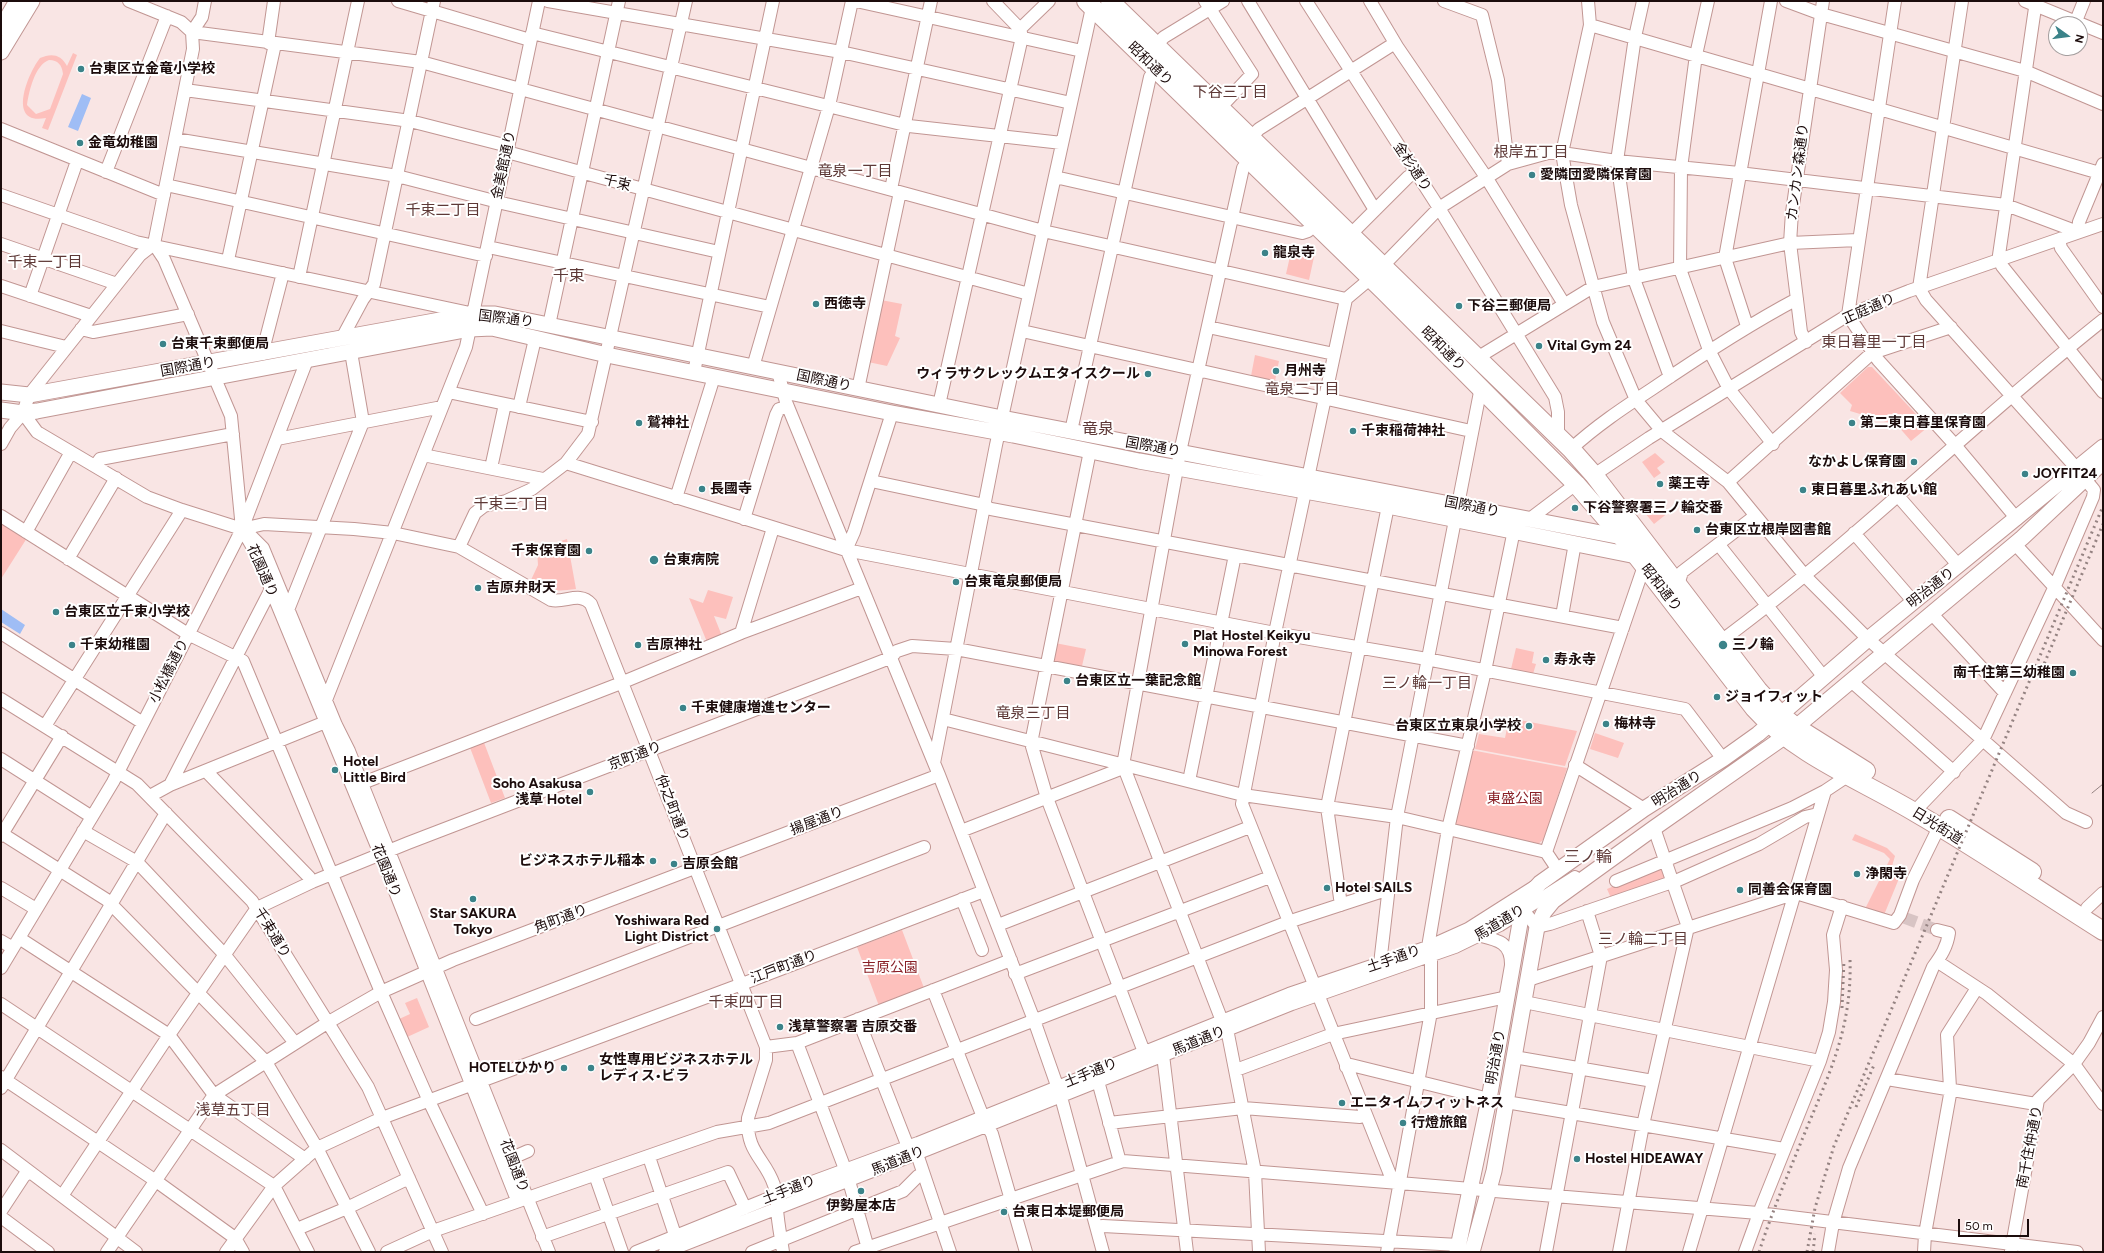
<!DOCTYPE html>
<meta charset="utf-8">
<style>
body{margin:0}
#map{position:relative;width:2104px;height:1253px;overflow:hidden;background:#f9e5e4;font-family:Figtree,sans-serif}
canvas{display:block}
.frame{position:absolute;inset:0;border:2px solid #1c0c0c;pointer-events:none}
.north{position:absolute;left:2048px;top:16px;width:40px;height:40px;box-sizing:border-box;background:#fff;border:1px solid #a49e9e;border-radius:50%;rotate:104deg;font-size:11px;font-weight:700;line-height:16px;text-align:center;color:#1c0c0c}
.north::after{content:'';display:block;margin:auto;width:14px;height:18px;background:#3b8389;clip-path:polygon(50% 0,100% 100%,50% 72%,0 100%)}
.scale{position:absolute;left:1958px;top:1219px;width:71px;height:18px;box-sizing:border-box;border:2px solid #1c0c0c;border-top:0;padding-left:5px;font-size:12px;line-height:14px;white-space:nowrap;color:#1c0c0c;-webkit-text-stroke:3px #fff;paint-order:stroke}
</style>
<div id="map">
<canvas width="2104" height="1253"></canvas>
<div class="frame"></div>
<div class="north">N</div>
<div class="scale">50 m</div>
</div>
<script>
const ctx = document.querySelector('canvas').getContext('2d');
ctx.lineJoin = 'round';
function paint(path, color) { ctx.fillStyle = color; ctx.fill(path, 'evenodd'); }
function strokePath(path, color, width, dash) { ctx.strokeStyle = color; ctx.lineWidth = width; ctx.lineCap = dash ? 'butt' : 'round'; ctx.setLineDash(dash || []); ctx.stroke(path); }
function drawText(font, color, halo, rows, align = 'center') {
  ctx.font = font + ' Figtree,"Noto Sans JP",sans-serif'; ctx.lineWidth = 4; ctx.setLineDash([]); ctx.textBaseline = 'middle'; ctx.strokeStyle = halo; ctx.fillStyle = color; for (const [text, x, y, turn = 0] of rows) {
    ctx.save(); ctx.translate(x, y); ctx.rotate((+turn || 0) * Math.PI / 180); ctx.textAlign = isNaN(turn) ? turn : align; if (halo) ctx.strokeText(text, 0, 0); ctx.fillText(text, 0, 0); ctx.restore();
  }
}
paint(new Path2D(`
 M73 53 77 55 48 130 42 128 46 118C6 126 28 73 40 58 51 53 61 54 67 66ZM49 60C58 60 62 65 63 74L50 109 36 114 27 105C29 91 35 65 49 60Z
 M1291 252 1314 257 1309 280 1286 274Z
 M881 300 902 304 895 336 900 338 887 366 868 362Z
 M1255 355 1279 361 1275 381 1251 376Z
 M1868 367H1872L1928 427 1911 441 1897 425 1850 411 1852 405 1840 393Z
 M1655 453 1665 462 1657 468 1661 473 1654 478 1642 462Z
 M1660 501 1669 512 1654 524 1645 513Z
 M1 521 27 538 1 579Z
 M567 539 576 589C555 592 549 591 531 580L538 565 537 549Z
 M708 590 733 597 726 619 714 616 722 636 707 642 689 598 703 603Z
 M1055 643 1086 649 1082 666 1051 661Z
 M1516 648 1534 652 1532 663 1536 664 1533 674 1511 669Z
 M1509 718 1577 731 1565 766 1475 749 1479 734 1505 738Z
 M1595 733 1624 743 1618 758 1590 749Z
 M483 740 505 798 491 803 469 745Z
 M1471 750 1567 768 1544 839 1537 845 1454 824Z
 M1855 834 1887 848 1895 856 1890 873 1900 876 1884 915 1865 909 1890 859 1884 853 1852 840Z
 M1661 866 1666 879 1611 898 1607 889Z
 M902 930 924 988 879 1006 857 947Z
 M417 998 429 1027 405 1038 397 1020 410 1014 405 1003Z`), '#fdc0bc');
paint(new Path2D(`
 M82 94 91 98 78 131 68 127Z
 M1 609 25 625 20 634 1 622Z`), '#9fbdf5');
strokePath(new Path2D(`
 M1905 918 1937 930`), '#d8c4c4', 12, [12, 6]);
const minor = new Path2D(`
 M129 1 181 22 192 32 421 62 1043 231 1346 299
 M205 1 202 17 192 32 193 49 154 244 140 255 29 395 23 413 37 432 147 497 182 510 242 529 264 524 354 529 393 533 459 547 551 600C565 603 580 591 591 604L766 1047V1060L748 1118C746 1153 765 1158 774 1185 777 1193 777 1201 777 1209 778 1224 781 1238 783 1252
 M398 1 530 40
 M548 1 841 52 1071 103
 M856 1 1082 51
 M1205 1 1252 74 1220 108
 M1248 1 1375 210
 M1306 1 1439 208 1555 397 1558 412V437
 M1370 1 1398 48 1486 177 1564 304
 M1444 1 1482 15 1498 80 1508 164
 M1588 1 1590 25 1562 153 1571 205 1603 322 1636 400 1662 431 1728 482 1806 577 1868 639 2066 813 2086 822
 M1643 1 1635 37 1617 161 1634 279 1670 377
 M1708 1 1696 55 1681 168 1680 269 1709 350 1729 389 1773 444
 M1786 1 1821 14 2025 71 2103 104
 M1895 1 1848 315 1878 360 1955 445 2017 519
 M2025 1 2103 33
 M2036 1 1999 255 2002 266 2103 392
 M2076 21 2084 1
 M1590 25 2103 174
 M1020 29 1049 1
 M532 33 909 126 1062 143
 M268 43 274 1
 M1156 45 1164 37 1223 1
 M185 90 410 121 508 146
 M1 129 164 195
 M1250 138 1259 129 1395 43
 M175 139 397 176 506 204 719 252
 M507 152 1029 294
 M106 172 167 16
 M1055 177 1302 233 1308 231 1315 224
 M166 185 486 256
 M891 189 931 1
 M1 195 136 242 470 313
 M1349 236 1408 177 1415 173
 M2059 240 2061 248 2103 307
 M1 244 117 284
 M154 244 164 259 231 416 242 529 256 553 383 861 515 1195 527 1198
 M488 247 770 307
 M228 260 275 44
 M299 277 358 1
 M1 286 91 316
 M30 296 77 161
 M549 325 619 1
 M1747 326 1725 258 1771 1
 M1208 327 1334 354
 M81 329 93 332 188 314
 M1 331 66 347
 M1022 331 1471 431
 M342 338 363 299 374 284 434 1
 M1806 342 1801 332 1790 243 1792 212 1823 1
 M262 354 283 273
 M1477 358 1593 287 1790 243 1858 240
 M753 367 829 106 852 1
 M694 372 773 1
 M778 372 786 402 939 775 1034 1020 1061 1097 1103 1252
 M858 389 900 192
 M448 392 592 422
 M939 405 1022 37 1020 29 993 1
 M519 407 535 339
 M1071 431 1150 77 1156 70
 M277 439 442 407
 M1 444 10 428 23 413
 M1571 449C1596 426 1623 408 1652 389 1699 357 1746 326 1797 299
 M1090 451 1031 743 1047 798 1144 1052
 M423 455 543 479
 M566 463 846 550 1275 633 1421 658 1685 709 1723 759
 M95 466 100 459 233 434
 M491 468 505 404
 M1594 475 1649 438 1848 315 1909 291 2103 224
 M871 481 980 504 991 509 1623 628
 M1728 482 1872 353 1951 327
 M1898 496 1959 566
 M676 498 714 377
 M1 516 188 634 243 661 381 992 429 1101 483 1214
 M1531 518 1576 484
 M744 519 776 415 779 409 788 407
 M26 532 71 452
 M1854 533 1913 601
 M251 536 263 548 336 725 349 751 549 1252
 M2015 544 2103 640
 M1719 545 1823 676
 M459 547 475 513 484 506 506 501 532 489 566 463 588 434 686 1
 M846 550 854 532 892 413
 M68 559 116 478
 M1678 585 1682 572 1755 516
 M288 610 363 422 351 352
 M1931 613 2005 693
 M1562 616 1575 543
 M1 633 143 723
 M741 633 773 528
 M1721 641C1855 542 1973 423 2103 320
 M1851 681 1954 772
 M1 699 137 784 252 901 368 1087 442 1252
 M324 702 326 700 466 347 539 1
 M943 719 1243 795 1397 817 1546 852
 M45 726 182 510
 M1 759 92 817
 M934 763 996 445 1093 3
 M1575 765 1644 809
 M206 771 309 877 312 882
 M1189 781 1235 555
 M360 784 616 685 741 633 862 588
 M170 785 271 589 275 587
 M150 796 170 785 333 719
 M1914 812 1983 740 2055 586 2093 497 2094 490 2071 462 1926 300 1919 288 1962 1
 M83 831 137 862 224 954 295 1043
 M961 831 1118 770 1123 765
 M1 833 107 900 266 1062 317 1148 369 1252
 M1 836 62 736
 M1558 870 1546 852 1644 566
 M1616 881 1792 808 1825 791
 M1 888 36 909
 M962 899 982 950
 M1341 905 1327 807 1388 506
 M1517 907 1523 910 1537 927 1550 924 1678 880 1759 844 1805 817 1818 814
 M2087 908 2103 893
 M998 925 1250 827
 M1481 936C1498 940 1511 943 1511 964
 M19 938 169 1035 214 1095 305 1159
 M1 941 13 948
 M1428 947 1448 829 1485 671 1514 530
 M1938 962 1987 994 2074 1064 2103 1104
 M1380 964 1397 817 1481 387
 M1 968 113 782 234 545 242 529 307 360
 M1015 974 1270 877
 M1528 980 1796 893 1894 923 1900 915 1913 880 1939 827
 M933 990 983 1117
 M1524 1002 1820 1061
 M1 1004 274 1186 308 1252
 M476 1019 924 847
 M858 1019 908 1147 917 1154 950 1252
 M1222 1021 1123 765 1180 452 1243 168 1249 161
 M1227 1029 1255 1172 1259 1252
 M797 1043 845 1169
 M766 1047 797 1043 1011 960
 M1163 1055 1187 1252
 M1514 1057 1653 1081
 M1346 1067 1351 1065 1489 1099
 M1236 1070 1333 1034 1507 997
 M1 1077 156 1181 235 1238 243 1252
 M1887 1079 2036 1104
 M1098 1081 1120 1162
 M1 1088 166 813
 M1950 1088 1947 1035 1977 988
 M1506 1102 1784 1149
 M1109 1123 1243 1108 1360 1117 1365 1115
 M987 1125 992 1134 1026 1252
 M1 1150 136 1252
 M649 1157 675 1235
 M512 1158 528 1151
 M595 1175 622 1252
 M849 1181 869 1252
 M62 1196 169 1035 257 908 312 882 408 843 872 665 890 658 897 651 912 646 956 649 1468 746
 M1 1211 24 1176 30 1172
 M1 1217 48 1252
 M1097 1227 1103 1226 1459 1245
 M297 1229 347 1208 409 1178
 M542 1237 728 1172 745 1208
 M2011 1251 2038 1100 2074 1064 2089 1043 2103 1017
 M107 1252 214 1095 327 1023 381 992 453 960 939 775
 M226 1252 274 1186 317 1148 382 1118 742 984 984 891
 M387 1252 433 1231 717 1132 769 1123 1288 922 1389 889
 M636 1252 777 1195 918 1143 1289 994 1428 947 1468 929 1534 887
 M665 1252 906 1158 1292 1004 1455 947 1500 925 1575 877
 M752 1252 903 1191 918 1176 923 1174
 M855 1252 1123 1161 1399 1183
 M1387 1252 1431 1012V957
 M1546 1252 1601 956 1587 911
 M1619 1252 1643 1125 1688 927 1654 828
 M1689 1252 1825 791 1849 775
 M1745 1252 1761 1208 1820 1061 1829 1032 1834 1002 1836 970 1833 935 1842 906
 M1828 1252 1833 1223 1849 1168 1933 967C1941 956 1947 947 1949 933L1937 930
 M1924 1252 1925 1234 1951 1089
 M2077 1252 1758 1213 1399 1183 1391 1177 1242 804 1275 633 1346 299 1371 278 1439 208 1508 164 1548 153H1562L1617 161 1739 173 2006 205 2078 232 2079 222 2103 164`);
const major = new Path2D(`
 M1 28 17 1
 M1 52 32 1
 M1 392 29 395 473 314H495L1002 418 1627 538
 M1 410 23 413 37 411 470 329 492 328 607 355 892 413 1013 435 1139 461 1388 506 1636 556
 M1457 1252 1489 1099 1520 923 1529 895 1540 883 1644 809 1723 759 1758 734 1868 639 2103 447
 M1472 1252 1494 1171 1537 927 1544 912 1553 901 1654 828 1784 737 2022 538 2103 462`);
const highway = new Path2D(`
 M1086 1 1384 291 1576 484 1621 536 1754 708C1797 756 1861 780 1916 813 1980 850 2041 892 2103 931
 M1110 1 1571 449 1594 475 1758 690 1780 714 1796 727 1866 771
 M1949 819 2032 872`);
strokePath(minor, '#c19693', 14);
strokePath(major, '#c19693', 17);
strokePath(highway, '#c19693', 20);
strokePath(minor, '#fff', 12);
strokePath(major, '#fff', 15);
strokePath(highway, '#fff', 18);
strokePath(new Path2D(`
 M2092 793 2103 784`), '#958382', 1);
strokePath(new Path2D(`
 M2042 669 2103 524
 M1842 1008 1844 960
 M1856 1107 1874 1065
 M1759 1252C1773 1209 1791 1167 1808 1125 1833 1066 1852 1023 1850 959
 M1807 1252 1815 1208 1834 1146 2103 506
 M1813 1252 1815 1234`), '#958382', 3, [2, 4]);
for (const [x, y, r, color] of [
 [81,69,4,"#3b8389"],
 [80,143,4,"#3b8389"],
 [1532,175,4,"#3b8389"],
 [1265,253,4,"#3b8389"],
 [816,304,4,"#3b8389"],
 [1459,306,4,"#3b8389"],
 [163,344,4,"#3b8389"],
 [1539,346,4,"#3b8389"],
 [1276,371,4,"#3b8389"],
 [1148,374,4,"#3b8389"],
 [639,423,4,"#3b8389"],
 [1852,423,4,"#3b8389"],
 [1353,431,4,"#3b8389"],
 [1914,462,4,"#3b8389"],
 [2025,474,4,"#3b8389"],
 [1660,484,4,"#3b8389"],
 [702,489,4,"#3b8389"],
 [1803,490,4,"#3b8389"],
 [1575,508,4,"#3b8389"],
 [1697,530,4,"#3b8389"],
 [589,551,4,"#3b8389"],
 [654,560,5,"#3b8389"],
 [956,582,4,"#3b8389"],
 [478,588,4,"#3b8389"],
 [56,612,4,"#3b8389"],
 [1185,644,4,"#3b8389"],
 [72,645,4,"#3b8389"],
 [638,645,4,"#3b8389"],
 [1723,645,5,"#3b8389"],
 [1546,660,4,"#3b8389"],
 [2073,673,4,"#3b8389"],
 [1067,681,4,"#3b8389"],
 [1717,697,4,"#3b8389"],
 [683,708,4,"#3b8389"],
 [1606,724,4,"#3b8389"],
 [1529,726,4,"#3b8389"],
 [335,770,4,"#3b8389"],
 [590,792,4,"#3b8389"],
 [653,861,4,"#3b8389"],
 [674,864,4,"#3b8389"],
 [1857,874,4,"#3b8389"],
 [1327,888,4,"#3b8389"],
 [1740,890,4,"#3b8389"],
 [473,899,4,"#3b8389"],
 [717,929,4,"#3b8389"],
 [780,1027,4,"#3b8389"],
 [564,1068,4,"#3b8389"],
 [591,1068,4,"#3b8389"],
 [1342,1103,4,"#3b8389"],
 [1403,1123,4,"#3b8389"],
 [1577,1159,4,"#3b8389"],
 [861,1191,4,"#3b8389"],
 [1004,1212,4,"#3b8389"]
]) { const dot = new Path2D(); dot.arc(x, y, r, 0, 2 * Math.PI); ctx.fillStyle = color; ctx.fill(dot); strokePath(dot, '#fff', 1.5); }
drawText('14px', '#1c0c0c', '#fff', [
 ["昭和通り",1150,64,44],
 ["金美館通り",504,165,-78],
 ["金杉通り",1412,167,56],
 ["カンカン森通り",1798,172,-83],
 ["千束",617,183,15],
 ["正庭通り",1869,309,-24],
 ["国際通り",506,319,7],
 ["昭和通り",1443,349,45],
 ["国際通り",188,367,-10],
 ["国際通り",824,381,12],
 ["国際通り",1153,447,10],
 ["国際通り",1472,507,11],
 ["花園通り",262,571,66],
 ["昭和通り",1661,588,52],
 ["明治通り",1931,588,-38],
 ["小松橋通り",169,671,-63],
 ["京町通り",635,756,-21],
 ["明治通り",1677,789,-32],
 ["仲之町通り",672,808,69],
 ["揚屋通り",817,821,-21],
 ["日光街道",1937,826,32],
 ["花園通り",386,871,68],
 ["角町通り",561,919,-21],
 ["馬道通り",1500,923,-31],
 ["千束通り",272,933,59],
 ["土手通り",1394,959,-19],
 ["江戸町通り",784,967,-21],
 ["馬道通り",1199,1041,-22],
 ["明治通り",1496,1057,-80],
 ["土手通り",1091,1073,-22],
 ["南千住仲通り",2030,1147,-79],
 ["馬道通り",898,1161,-22],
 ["花園通り",514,1166,69],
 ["土手通り",789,1190,-21]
]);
drawText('bold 14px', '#1c0c0c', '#fff', [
 ["台東区立金竜小学校",89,69],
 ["金竜幼稚園",88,143],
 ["愛隣団愛隣保育園",1540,175],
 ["龍泉寺",1273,253],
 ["西徳寺",824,304],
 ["下谷三郵便局",1467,306],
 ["台東千束郵便局",171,344],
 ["Vital Gym 24",1547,346],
 ["月州寺",1284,371],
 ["ウィラサクレックムエタイスクール",1140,374,"right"],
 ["鷲神社",647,423],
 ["第二東日暮里保育園",1860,423],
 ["千束稲荷神社",1361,431],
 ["なかよし保育園",1906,462,"right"],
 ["JOYFIT24",2033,474],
 ["薬王寺",1668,484],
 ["長國寺",710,489],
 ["東日暮里ふれあい館",1811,490],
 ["下谷警察署三ノ輪交番",1583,508],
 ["台東区立根岸図書館",1705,530],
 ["千束保育園",581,551,"right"],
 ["台東病院",663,560],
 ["台東竜泉郵便局",964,582],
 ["吉原弁財天",486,588],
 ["台東区立千束小学校",64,612],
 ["Plat Hostel Keikyu",1193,636],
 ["Minowa Forest",1193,652],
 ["千束幼稚園",80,645],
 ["吉原神社",646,645],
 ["三ノ輪",1732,645],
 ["寿永寺",1554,660],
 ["南千住第三幼稚園",2065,673,"right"],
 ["台東区立一葉記念館",1075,681],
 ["ジョイフィット",1725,697],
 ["千束健康増進センター",691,708],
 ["梅林寺",1614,724],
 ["台東区立東泉小学校",1521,726,"right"],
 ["Hotel",343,762],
 ["Little Bird",343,778],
 ["Soho Asakusa",582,784,"right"],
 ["浅草 Hotel",582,800,"right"],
 ["ビジネスホテル稲本",645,861,"right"],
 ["吉原会館",682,864],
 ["浄閑寺",1865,874],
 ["Hotel SAILS",1335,888],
 ["同善会保育園",1748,890],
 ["Star SAKURA",473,914,"center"],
 ["Tokyo",473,930,"center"],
 ["Yoshiwara Red",709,921,"right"],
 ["Light District",709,937,"right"],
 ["浅草警察署 吉原交番",788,1027],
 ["女性専用ビジネスホテル",599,1060],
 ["レディス•ビラ",599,1076],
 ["HOTELひかり",556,1068,"right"],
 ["エニタイムフィットネス",1350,1103],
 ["行燈旅館",1411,1123],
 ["Hostel HIDEAWAY",1585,1159],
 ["伊勢屋本店",861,1206,"center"],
 ["台東日本堤郵便局",1012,1212]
], 'left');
drawText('14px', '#892026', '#fff', [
 ["東盛公園",1515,799],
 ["吉原公園",890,968]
]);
drawText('15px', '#5e3937', '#fff', [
 ["下谷三丁目",1230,93],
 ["根岸五丁目",1531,153],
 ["竜泉一丁目",855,172],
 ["千束二丁目",443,211],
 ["千束一丁目",45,263],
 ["東日暮里一丁目",1874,343],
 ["竜泉二丁目",1302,390],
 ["千束三丁目",511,505],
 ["三ノ輪一丁目",1427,684],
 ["竜泉三丁目",1033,714],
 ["三ノ輪二丁目",1643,940],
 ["千束四丁目",746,1003],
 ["浅草五丁目",233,1111]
]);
drawText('16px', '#5e3937', '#fff', [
 ["千束",569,276],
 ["竜泉",1098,429],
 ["三ノ輪",1588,857]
]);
</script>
